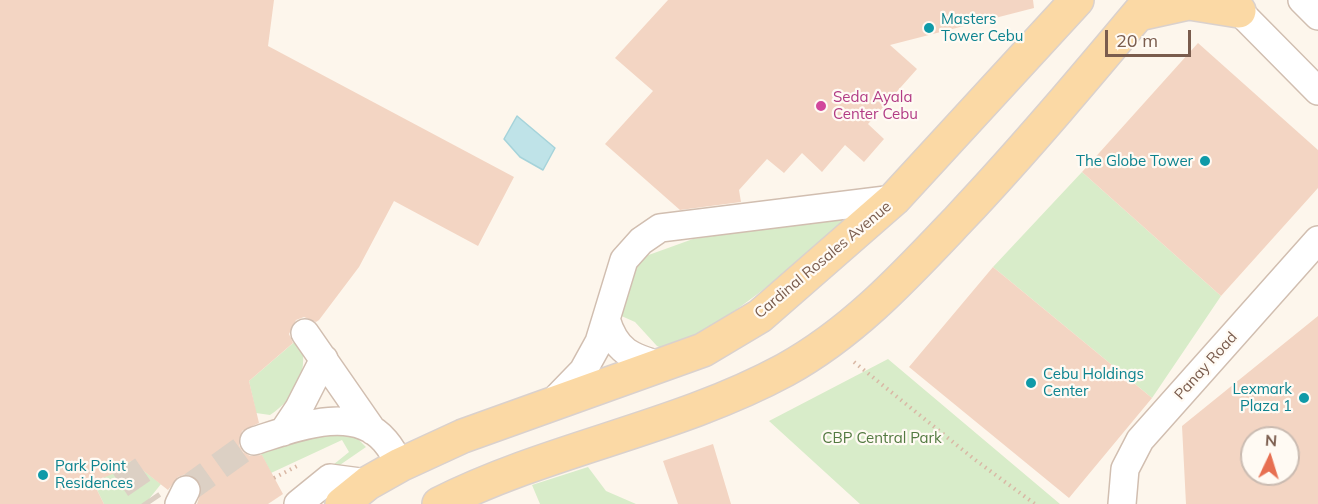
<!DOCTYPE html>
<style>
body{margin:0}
#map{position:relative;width:1318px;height:504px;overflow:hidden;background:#fdf6ec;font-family:Mulish,sans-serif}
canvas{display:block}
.north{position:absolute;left:1240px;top:426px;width:60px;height:60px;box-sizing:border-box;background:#fffaf3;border:2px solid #cabbb1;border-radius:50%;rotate:4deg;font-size:16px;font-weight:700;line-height:24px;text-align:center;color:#7a5c4d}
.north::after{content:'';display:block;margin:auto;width:21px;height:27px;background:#e76f51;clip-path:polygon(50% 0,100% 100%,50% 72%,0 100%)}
.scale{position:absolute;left:1105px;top:30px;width:86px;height:27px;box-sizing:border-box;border:3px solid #7a5c4d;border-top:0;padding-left:8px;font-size:18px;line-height:21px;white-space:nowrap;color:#7a5c4d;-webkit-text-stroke:4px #fffaf3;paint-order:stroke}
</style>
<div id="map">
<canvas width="1318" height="504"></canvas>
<div class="north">N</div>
<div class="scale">20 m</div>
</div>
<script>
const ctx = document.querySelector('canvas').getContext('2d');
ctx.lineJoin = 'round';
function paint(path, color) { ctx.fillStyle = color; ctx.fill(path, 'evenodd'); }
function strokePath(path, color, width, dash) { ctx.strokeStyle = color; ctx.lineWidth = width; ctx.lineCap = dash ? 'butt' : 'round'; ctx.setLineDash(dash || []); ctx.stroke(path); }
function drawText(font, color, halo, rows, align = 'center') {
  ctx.font = font + ' Mulish,sans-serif'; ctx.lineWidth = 4.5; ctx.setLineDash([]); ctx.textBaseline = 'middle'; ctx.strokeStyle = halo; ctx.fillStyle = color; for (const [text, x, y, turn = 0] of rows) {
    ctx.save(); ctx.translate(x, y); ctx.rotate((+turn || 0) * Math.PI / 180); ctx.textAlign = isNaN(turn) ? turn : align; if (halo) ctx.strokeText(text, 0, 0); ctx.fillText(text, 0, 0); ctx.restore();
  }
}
paint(new Path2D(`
 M1082 172 1221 296 1152 398 993 267Z
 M846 217 849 220 843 225C785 271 734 320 666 350L657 346 635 322 617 314 623 282 643 257 693 239Z
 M299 338C311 368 296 398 270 415L256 413 249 381Z
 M888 359 1060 504H860L769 421Z
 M329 431 356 437 366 447 292 498 349 452 342 440 271 473 258 448Z
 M131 461 161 484 145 504H104L93 482Z
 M588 467 606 491 636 504H540L532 485Z`), '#d8ecc9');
const water = new Path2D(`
 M517 116 555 148 543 170 520 157 504 139Z`);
paint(water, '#bfe3e8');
strokePath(water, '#a5d3da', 1.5);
paint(new Path2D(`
 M0 0H274L268 46 514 177 478 246 394 201 359 267 319 320 316 322 304 317 296 320 289 334 293 343 249 381 259 423 242 431 239 445 243 452 250 456 262 455 283 494 268 504H197L202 488 194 476 186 474 178 477 168 490 131 461 115 473 93 482 104 504H0Z
 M668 0H1033L1034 8 890 45 917 69 868 124 884 139 864 162 845 145 822 172 802 153 784 173 767 159 739 190 741 202 680 210 605 144 653 91 615 58Z
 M1198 43 1318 150V188L1221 296 1082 172Z
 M993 267 1152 398 1069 498 909 367Z
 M1318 316V504H1186L1182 426ZM1252 438H1288V474H1252Z
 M713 444 731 504H678L663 461Z`), '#f3d5c3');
strokePath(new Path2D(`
 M124 466 150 504
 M186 490 254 441`), '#dcd0c4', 27, [27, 14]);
const minor = new Path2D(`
 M1228 0 1318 91
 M1302 0 1318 16
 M606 319C616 352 631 357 662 366
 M305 333 373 431
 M553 402 583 371 599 342 624 260 641 241 660 228 894 199
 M283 432 299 408 324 359
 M254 441C292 429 353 403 385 441 391 448 396 457 400 465
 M179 504 186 490
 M298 504 330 478 368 483
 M1122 504 1125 469 1140 440 1318 240`);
const major = new Path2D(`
 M1139 14 1189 3 1239 11
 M342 504 368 483 400 465 463 436 703 350 760 316 894 199 1077 0
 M439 504C550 448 676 429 785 370 854 332 906 275 959 219 1026 148 1088 74 1150 0`);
strokePath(minor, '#d1beb0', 30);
strokePath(major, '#dad1cd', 36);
strokePath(new Path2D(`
 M854 362 974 459 1035 504
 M274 478 299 465`), '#d9b8a5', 4, [1.5, 4.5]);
strokePath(minor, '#fff', 27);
strokePath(major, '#fbd9a5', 33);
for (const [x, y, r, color] of [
 [929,28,6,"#0f9aa8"],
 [821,106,6,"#d1479c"],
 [1205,161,6,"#0f9aa8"],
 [1031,383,6,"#0f9aa8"],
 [1304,398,6,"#0f9aa8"],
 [43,475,6,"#0f9aa8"]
]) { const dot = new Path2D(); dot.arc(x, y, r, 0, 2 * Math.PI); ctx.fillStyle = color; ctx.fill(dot); strokePath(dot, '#fffaf3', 2); }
drawText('15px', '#0d838f', '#fffaf3', [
 ["Masters",941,19],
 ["Tower Cebu",941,36],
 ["The Globe Tower",1193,161,"right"],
 ["Cebu Holdings",1043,374],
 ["Center",1043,391],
 ["Lexmark",1292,389,"right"],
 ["Plaza 1",1292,406,"right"],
 ["Park Point",55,466],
 ["Residences",55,483]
], 'left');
drawText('15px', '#b23c85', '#fffaf3', [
 ["Seda Ayala",833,97],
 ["Center Cebu",833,114]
], 'left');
drawText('15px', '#7a5c4d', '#fffaf3', [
 ["Cardinal Rosales Avenue",823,260,-40],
 ["Panay Road",1206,366,-48]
]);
drawText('15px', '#537a41', '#fffaf3', [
 ["CBP Central Park",882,438]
]);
</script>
